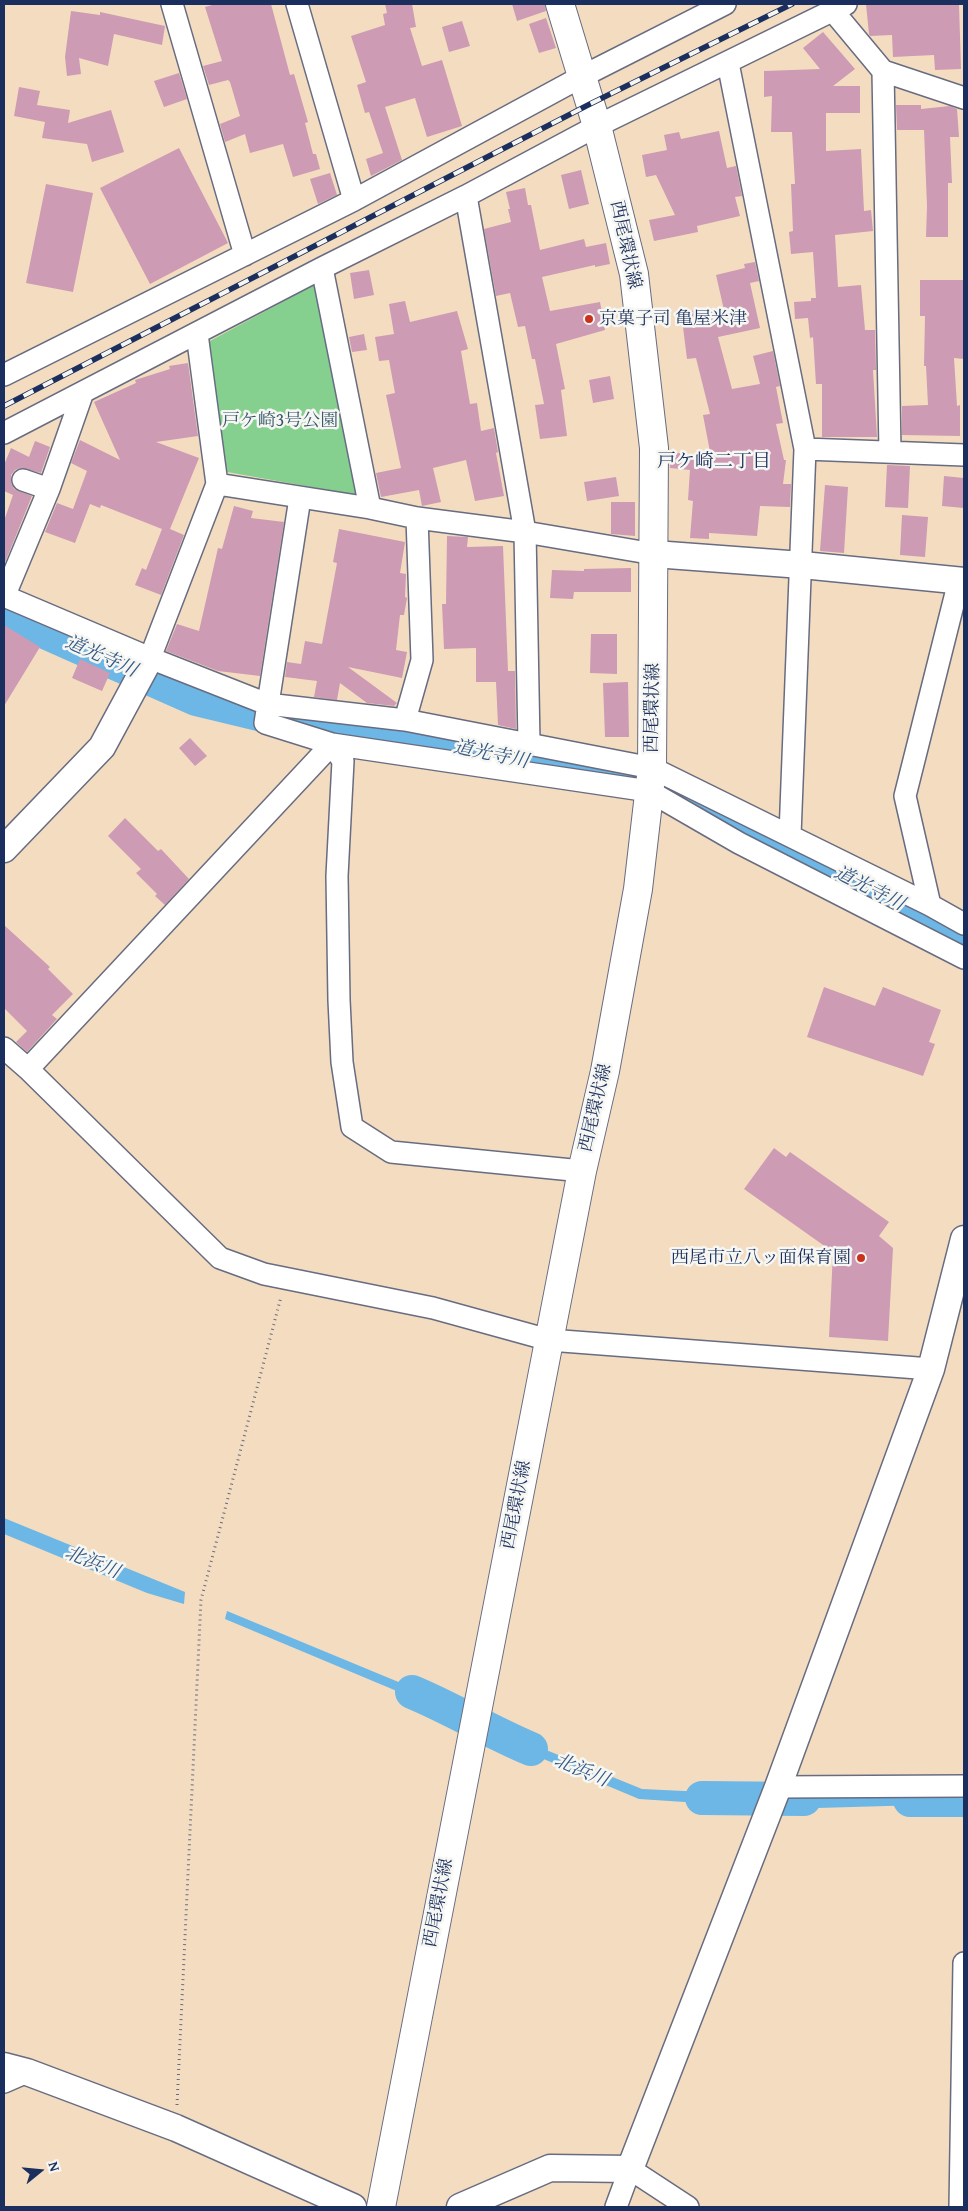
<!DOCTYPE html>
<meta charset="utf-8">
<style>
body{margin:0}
#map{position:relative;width:968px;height:2211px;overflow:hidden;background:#f4dcc0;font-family:"Gentium Book Plus",serif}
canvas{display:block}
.frame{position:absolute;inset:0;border:5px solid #1b2f5e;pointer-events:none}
.north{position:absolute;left:15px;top:2146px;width:50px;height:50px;-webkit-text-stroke:4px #f6f6f2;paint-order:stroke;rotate:73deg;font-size:14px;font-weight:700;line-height:20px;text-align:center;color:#1b2f5e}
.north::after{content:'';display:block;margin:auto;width:18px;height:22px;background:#1b2f5e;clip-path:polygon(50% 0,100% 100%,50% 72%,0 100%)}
</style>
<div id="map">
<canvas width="968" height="2211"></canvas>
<div class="frame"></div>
<div class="north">N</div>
</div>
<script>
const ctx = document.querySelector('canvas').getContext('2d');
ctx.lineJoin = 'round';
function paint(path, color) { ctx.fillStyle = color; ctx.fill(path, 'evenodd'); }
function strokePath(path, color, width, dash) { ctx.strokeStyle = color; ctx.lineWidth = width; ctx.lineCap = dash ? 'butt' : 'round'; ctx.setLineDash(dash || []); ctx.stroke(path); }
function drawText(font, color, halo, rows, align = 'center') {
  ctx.font = font + ' "Gentium Book Plus","Noto Serif JP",serif'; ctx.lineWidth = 5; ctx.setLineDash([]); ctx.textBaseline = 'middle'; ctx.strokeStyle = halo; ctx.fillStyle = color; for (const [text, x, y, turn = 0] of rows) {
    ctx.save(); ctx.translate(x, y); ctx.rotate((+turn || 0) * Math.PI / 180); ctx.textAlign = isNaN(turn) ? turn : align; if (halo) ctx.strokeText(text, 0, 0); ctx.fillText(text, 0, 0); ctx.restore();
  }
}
paint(new Path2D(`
 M316 284 356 495 227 472 208 342Z`), '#85d08e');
paint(new Path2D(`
 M4 1518 185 1592 184 1604 147 1593 4 1534Z
 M227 1611 442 1700 456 1701 452 1721 442 1710 225 1619Z
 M490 1716 502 1732 642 1789 748 1794 746 1806 639 1799 503 1742 486 1741Z
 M788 1792 955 1795 956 1804 783 1809Z`), '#6cb7e5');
strokePath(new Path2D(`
 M4 614 196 699 333 732 422 741 661 787 682 794 964 937
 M412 1692C453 1709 490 1732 531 1749
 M702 1798 804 1799
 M910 1800H964`), '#6cb7e5', 34);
paint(new Path2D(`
 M216 4H271L290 75 294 74 308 122 305 123 313 154H316L320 169 293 177 283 144 250 153 245 134 225 142 220 124 240 116 230 82 228 80 209 85 203 66 222 61 205 7Z
 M385 4H412L416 27 410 28 422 66 442 60 462 126 427 137 415 98 385 107 402 160 371 176 366 159 383 153 369 112 365 113 357 85 366 82 351 36 385 25 383 14 387 13Z
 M512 4H545L546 11 517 21Z
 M866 4H959L961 69 935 70 934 55 893 57 892 35 870 36 869 34Z
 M71 11 100 15V12L165 26 162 45 114 34 108 66 79 58 81 74 67 76 65 57Z
 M546 18 556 48 539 53 529 24Z
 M462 21 470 46 449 52 442 27Z
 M823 32 855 69 833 86H860V113H826V151L861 149 864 211 871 210 873 231 835 235 838 287 861 285 865 330H875L876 370H873L877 437H822V384H816L813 337 810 338 808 318 795 319 794 302 811 301V298H816L813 252 791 254 789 232 793 231 791 184H795L792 132H771L772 96 764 97V71L820 69 803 48Z
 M179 73 187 99 164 107 154 81Z
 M19 87 40 91 37 105 70 110 68 123 111 110 124 152 92 162 87 144 42 138 45 122 14 116Z
 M896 105H921V109L950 106 957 109 959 137H950L952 183H948V237H926L927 206 924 130H897Z
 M719 131 727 168 736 166 742 196 735 197 740 216 697 226 698 232 654 241 649 220 675 215 656 175 646 177 642 155 667 150 664 135 679 132 681 139Z
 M179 148 228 243 150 284 100 188Z
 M581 170 589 204 569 209 561 175Z
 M330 173 337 195 318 204 310 179Z
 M46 184 93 193 73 292 26 283Z
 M525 188 528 205H531L540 250 584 239 586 247 606 243 610 264 595 267V265L542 277 550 311 600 302 605 330 556 344 565 389 561 390 567 436 540 439 535 405 544 404 535 359H532L525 326 518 327 510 293 496 296 484 229 511 222 508 209H510L506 192Z
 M755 262 759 281 750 283 760 328 718 337 732 389 760 384 753 356 773 351 780 386 776 387 783 423 776 424 784 460H786L783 484H791L790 507 760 506 757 536 709 533V539L690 538 693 501 688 500 690 470 670 468 671 452 711 457 703 415 710 414 696 358 687 359 681 311 724 310 716 275 745 268 744 264Z
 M369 270 374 295 354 299 350 273Z
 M920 280H964V359L954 358 957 406 960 405V436L902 435V406L928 405 926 366H924L925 316H920Z
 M405 301 410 322 457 311 468 349 461 351 470 404 477 403 481 431 494 428 498 452 496 453 504 496 475 501 466 460 433 468 441 502 422 506 419 490 381 497 376 473 401 468 386 395 395 393 389 360 379 361 375 337 394 334 389 304Z
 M364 334 367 350 352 352 349 337Z
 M188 363 198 436 156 442 199 458 170 529 184 535 161 595 135 585 142 568 146 570 162 529 101 505 100 508 90 504 75 543 45 532 57 503 73 509 87 471 71 463 80 440 120 460 94 402 136 383 135 380 170 369 169 366Z
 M610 376 614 399 593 403 589 380Z
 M35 441 50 447 41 473 21 468 15 470 11 475V483L14 489 32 496 4 565V521L13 495 4 491V465L11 448 29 457Z
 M887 465 910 466 908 508 885 507Z
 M944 476 964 478V508L942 506Z
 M616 477 619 496 587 501 584 482Z
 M825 485 848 487 844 553 820 551Z
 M611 502H635V536L611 534Z
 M234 506 253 511 251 518 284 522 260 676 218 671 166 651 177 624 199 631 218 548 222 549Z
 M902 515 928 517 925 557 900 555Z
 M339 529 405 542 400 573 406 574 405 597 407 598 404 615H400L396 650 407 652 402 678 348 667 397 703 394 706 367 703 340 683 337 700 314 697 317 681 285 677 287 662 301 664 305 641 322 644 337 563 333 562Z
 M447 536 468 537 467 547 503 546 508 671H515L516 729 498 725 496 682H476V648L444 649 442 604H446Z
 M631 568V592H574L573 599 550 598 552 570 584 571V569Z
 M4 625 40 647 4 706Z
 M591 634H617V674L590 673Z
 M80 659 110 673 102 691 72 678Z
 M628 682 629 737H605L603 683Z
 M190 738 207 756 195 766 179 748Z
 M125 818 158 851 161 849 189 879 165 905 155 896 157 894 136 873 141 869 108 836Z
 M4 925 50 967 48 969 73 994 52 1015 57 1019 27 1052 16 1042 27 1031 4 1008Z
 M824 987 875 1006 883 987 941 1010 929 1042 935 1044 923 1076 807 1037Z
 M774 1148 786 1157 790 1152 889 1222 879 1236 893 1248 888 1341 829 1337 833 1252 744 1189Z`), '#cd9bb3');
const minor = new Path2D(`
 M172 4 245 255
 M297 4 354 200
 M833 11 883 71 964 98
 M728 63 805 449 790 835
 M883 71 890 451
 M466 196 525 532 529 743
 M322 268 370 508
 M4 375 354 200 581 77 725 4
 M4 433 322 268 466 196 597 126 846 4
 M805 449 964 455
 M217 484 370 508 417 518 525 532 654 554
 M49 489 83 392
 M300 498 265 723 332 744 343 761 337 876 339 1000 342 1062 352 1127 391 1152 582 1171
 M4 596 150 658 267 704 405 720 652 768 930 905 964 924
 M4 597 49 489 23 480
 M150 658 217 484 197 334
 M405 720 422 660 417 518
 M930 905 905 796 959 581
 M4 1048 28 1069 220 1258 264 1274 433 1308 549 1340 931 1369
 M28 1069 332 744 649 791 739 843 964 958
 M778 1787 964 1786
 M4 2082 27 2072
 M616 2207 630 2169 688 2207
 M960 2207 964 1963`);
const tertiary = new Path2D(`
 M654 554 802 565 964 581
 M4 849 102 747 150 658
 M4 2066 27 2072 176 2128 353 2207
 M460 2207 550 2168 630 2169 778 1787 931 1369 964 1239`);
const secondary = new Path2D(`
 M381 2207 582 1171 605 1071 638 889 652 768 654 448 634 274 597 126 560 4`);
strokePath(minor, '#676c80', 24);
strokePath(tertiary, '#676c80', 29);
strokePath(secondary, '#676c80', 30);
strokePath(new Path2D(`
 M177 2105 201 1600 281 1297`), '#676c80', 3, [1, 4]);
strokePath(minor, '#fff', 21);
strokePath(tertiary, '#fff', 26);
strokePath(secondary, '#fff', 28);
const rail = new Path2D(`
 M4 406 590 104 792 4`);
strokePath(rail, '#1b2f5e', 5.5);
strokePath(rail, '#f6f6f2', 4, [11]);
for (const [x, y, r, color] of [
 [589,319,5,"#c8321e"],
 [861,1258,5,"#c8321e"]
]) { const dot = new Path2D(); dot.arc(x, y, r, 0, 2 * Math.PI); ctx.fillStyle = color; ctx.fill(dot); strokePath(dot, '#f6f6f2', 2); }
drawText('18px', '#1b2f5e', '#f6f6f2', [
 ["西尾環状線",625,245,78],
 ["西尾環状線",653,708,-89],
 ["西尾環状線",596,1108,-77],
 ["西尾環状線",517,1505,-79],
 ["西尾環状線",439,1903,-79]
]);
drawText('18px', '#1b2f5e', '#f6f6f2', [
 ["京菓子司 亀屋米津",599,319],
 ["西尾市立八ッ面保育園",851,1258,"right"]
], 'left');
drawText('18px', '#36576a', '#f6f6f2', [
 ["戸ケ崎3号公園",280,421]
]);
drawText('19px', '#1b2f5e', '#f6f6f2', [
 ["戸ケ崎二丁目",714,462]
]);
drawText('italic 19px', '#335886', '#f6f6f2', [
 ["道光寺川",101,657,24],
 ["道光寺川",491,755,12],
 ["道光寺川",869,889,27],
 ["北浜川",92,1563,22],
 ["北浜川",581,1771,23]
]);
</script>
